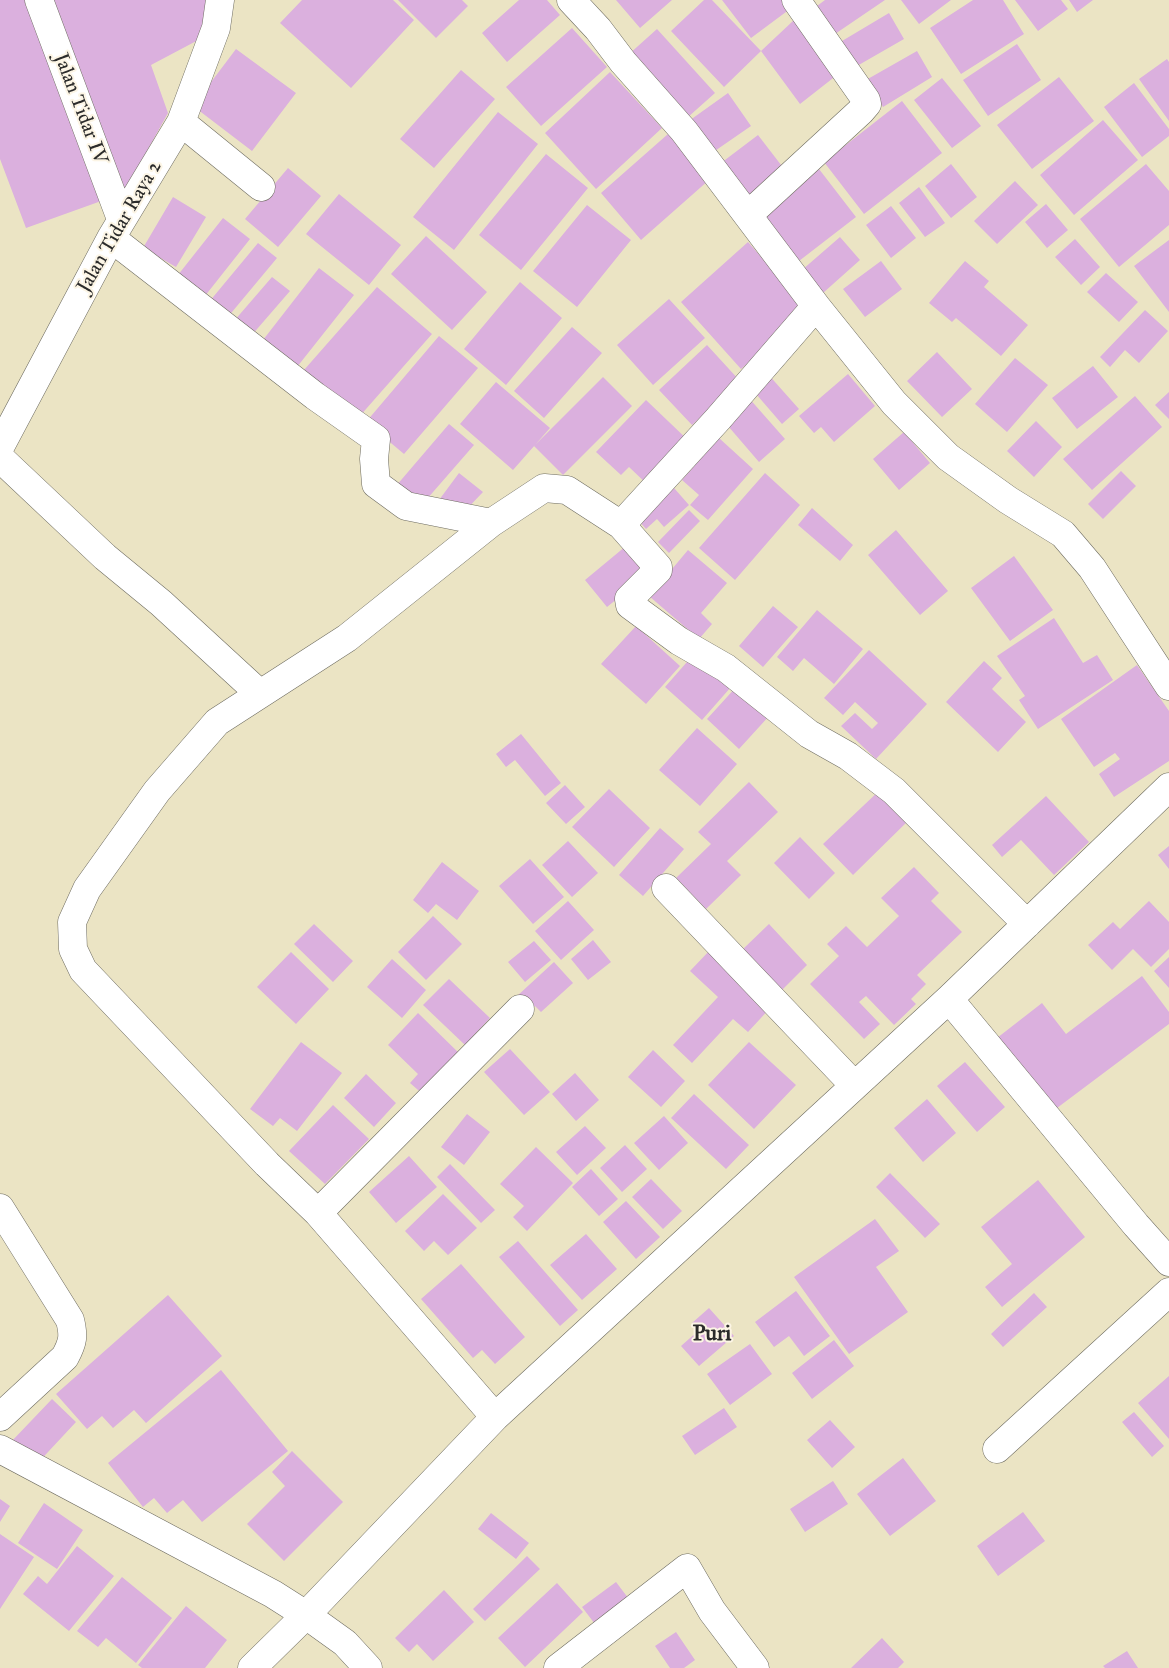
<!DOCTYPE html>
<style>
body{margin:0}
canvas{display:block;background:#ebe4c4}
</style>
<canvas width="1169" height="1668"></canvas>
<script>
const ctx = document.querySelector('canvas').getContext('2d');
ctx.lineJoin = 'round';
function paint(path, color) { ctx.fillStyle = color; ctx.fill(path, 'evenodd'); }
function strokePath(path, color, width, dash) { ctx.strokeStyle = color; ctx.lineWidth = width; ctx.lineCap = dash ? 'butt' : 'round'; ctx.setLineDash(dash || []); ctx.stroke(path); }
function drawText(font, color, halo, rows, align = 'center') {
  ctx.font = font + ' "IM FELL Great Primer",serif'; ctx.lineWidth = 4; ctx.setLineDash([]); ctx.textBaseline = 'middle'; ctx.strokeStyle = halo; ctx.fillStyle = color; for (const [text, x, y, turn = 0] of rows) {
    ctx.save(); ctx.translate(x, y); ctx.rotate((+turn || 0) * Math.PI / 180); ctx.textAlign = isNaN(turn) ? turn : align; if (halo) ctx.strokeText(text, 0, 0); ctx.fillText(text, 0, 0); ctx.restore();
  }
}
paint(new Path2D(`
 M0 0H29L104 200 26 228 0 159Z
 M46 0H209L202 38 151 65 168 113 121 198Z
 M302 0H393L414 20 351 88 280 23Z
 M398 0H462L468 6 436 38Z
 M519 0H547L560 15 507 62 482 33Z
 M616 0H672L640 28Z
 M704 0H712L761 51 724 87 671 31Z
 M722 0H783L790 9 751 38Z
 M825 0H885L835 34 817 6Z
 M901 0H951L919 24Z
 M973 0H1003L1024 34 961 74 930 28Z
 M1015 0H1061L1068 9 1038 31Z
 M1069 0H1093L1077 12Z
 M889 13 904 39 857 66 842 41Z
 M794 20 837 75 800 104 761 51Z
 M572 28 607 67 541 126 506 87Z
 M657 29 715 93 687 118 628 55Z
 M1017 44 1041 80 988 116 963 80Z
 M236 49 296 93 252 151 193 106Z
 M917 51 932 77 883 107 866 80Z
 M1167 59 1169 62V121L1139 79Z
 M461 70 495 99 434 168 400 139Z
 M610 72 662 128 596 189 545 133Z
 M1059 77 1094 121 1032 169 997 125Z
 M942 78 981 126 952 148 914 100Z
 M1134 83 1169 129V136L1142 157 1104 107Z
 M728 93 751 126 709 155 686 123Z
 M902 101 942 153 864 214 824 162Z
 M498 112 538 144 454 250 413 217Z
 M1103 120 1138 160 1074 215 1040 175Z
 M668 134 709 180 641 240 601 193Z
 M758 135 788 174 751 202 721 163Z
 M546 154 588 188 521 270 479 235Z
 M951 164 977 197 951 218 925 186Z
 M1146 164 1169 191V225L1119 267 1080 219Z
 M288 168 321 196 278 247 245 219Z
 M819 169 856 217 799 261 762 214Z
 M1015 181 1038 205 997 244 974 221Z
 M919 187 945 223 925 237 899 203Z
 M339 194 401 245 369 285 306 234Z
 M173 197 206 217 176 267 143 248Z
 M1046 204 1068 230 1047 248 1025 222Z
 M587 205 631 240 577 307 533 271Z
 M891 206 916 238 891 258 866 225Z
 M223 218 250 239 201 301 174 280Z
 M426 236 487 292 452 330 391 274Z
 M840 237 860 260 823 293 802 270Z
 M1075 239 1100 267 1081 285 1055 257Z
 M1169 240V312L1134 266Z
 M748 242 808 310 741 369 681 302Z
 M258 243 277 258 227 318 209 302Z
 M881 261 902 289 865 317 843 289Z
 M965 261 989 281 984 287 1028 325 1001 356 956 318 952 322 929 303Z
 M319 268 354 295 297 367 263 340Z
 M1106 273 1138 302 1119 322 1087 292Z
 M272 277 290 291 251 336 234 321Z
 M520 282 562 318 506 385 464 349Z
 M377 287 432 334 359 417 304 370Z
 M669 299 705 338 653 385 617 345Z
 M1145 310 1168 331 1139 363 1125 350 1110 367 1100 357Z
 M572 327 602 353 544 418 514 391Z
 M439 336 478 368 404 454 366 422Z
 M707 345 740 381 692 425 659 390Z
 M937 352 972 389 942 417 907 381Z
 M1015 358 1048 385 1007 432 975 404Z
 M1093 366 1118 397 1077 429 1052 398Z
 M767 373 799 409 782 424 750 387Z
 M848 374 875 406 834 442 821 427 814 433 799 416Z
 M603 377 632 406 563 475 534 446Z
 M496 382 550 428 513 470 460 424Z
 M1169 392V419L1155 405Z
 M1135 396 1162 427 1092 490 1063 459Z
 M748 397 785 439 759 462 722 419Z
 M646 400 691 443 649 486 629 467 621 475 596 452Z
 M1036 421 1062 447 1034 477 1007 451Z
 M449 424 474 445 420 507 396 486Z
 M904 432 930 463 899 490 873 459Z
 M719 438 753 469 708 520 690 505 699 495 682 480Z
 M1121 471 1136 486 1103 519 1088 504Z
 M459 473 483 492 463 513 439 500Z
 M765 473 800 505 735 580 699 548Z
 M674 488 689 505 664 527 657 519 646 529 638 520Z
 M812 508 853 545 840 561 798 525Z
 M689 510 700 521 669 553 658 542Z
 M896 530 948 591 920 615 868 555Z
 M632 541 654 569 607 607 585 580Z
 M688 550 727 583 701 613 712 624 699 639 642 590 662 581Z
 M1014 556 1053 610 1010 641 971 588Z
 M773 606 798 627 763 667 739 646Z
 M817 610 863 649 834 684 804 658 793 671 777 657Z
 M1054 618 1083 663 1097 655 1113 680 1038 729 1019 700 1025 696 997 656Z
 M636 626 680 666 646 704 601 664Z
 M869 650 927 704 876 759 841 726 855 713 872 729 878 723 855 702 843 715 824 698Z
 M694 654 731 687 702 720 665 687Z
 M984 661 1002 678 992 689 1026 722 998 752 946 702Z
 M1137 665 1169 711V761L1114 797 1099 774 1120 759 1115 753 1094 767 1061 719Z
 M737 686 770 715 739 749 707 719Z
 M697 728 737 764 700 806 659 770Z
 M521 734 561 783 545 796 515 760 506 767 496 754Z
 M749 782 778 812 727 861 741 875 706 909 676 878 711 844 698 832Z
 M565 785 585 807 566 824 546 803Z
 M882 788 911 818 853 875 823 844Z
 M609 789 650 828 614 867 572 827Z
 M1046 796 1089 842 1054 875 1021 840 1002 857 992 845Z
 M660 828 684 849 643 896 619 875Z
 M800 837 835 873 809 899 774 863Z
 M568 841 598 873 572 897 542 865Z
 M1169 846V869L1158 855Z
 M530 859 564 897 533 924 499 886Z
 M442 862 479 891 457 920 436 904 428 913 413 900Z
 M914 867 939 893 931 901 962 932 917 975 926 984 911 999 916 1004 894 1025 866 996 859 1002 880 1024 864 1039 810 984 839 956 827 944 846 926 867 947 899 916 881 898Z
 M568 901 594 930 561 960 535 931Z
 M1149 901 1169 922V949L1151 967 1133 949 1112 970 1088 945 1113 922 1120 929Z
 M433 916 462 944 426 980 398 952Z
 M314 924 353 961 333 982 294 944Z
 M769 924 807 965 781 991 742 950Z
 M593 940 611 962 588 980 571 959Z
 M534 941 551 960 525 982 508 962Z
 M711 949 772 1006 748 1032 733 1019 692 1063 673 1045 718 997 690 971Z
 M291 952 329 989 296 1024 257 987Z
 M1169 957V988L1154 971Z
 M392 959 426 990 402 1018 367 987Z
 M554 962 573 983 541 1012 535 1006 529 1012 516 997Z
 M1142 976 1169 1012V1024L1053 1111 997 1038 1042 1003 1066 1034Z
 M449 979 490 1018 465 1045 423 1005Z
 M418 1013 463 1057 425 1096 410 1083 418 1074 388 1045Z
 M301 1042 342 1073 297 1131 280 1118 273 1126 250 1109Z
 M749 1042 796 1085 754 1129 708 1085Z
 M510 1049 550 1092 524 1115 484 1072Z
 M653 1050 685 1081 661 1107 628 1077Z
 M965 1062 1005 1107 977 1132 937 1086Z
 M575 1073 599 1100 576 1121 552 1094Z
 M366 1074 396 1103 374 1127 344 1098Z
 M694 1094 749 1145 726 1169 671 1118Z
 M927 1099 956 1133 923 1162 894 1128Z
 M333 1105 369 1139 325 1184 289 1151Z
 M467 1114 490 1132 464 1165 441 1147Z
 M664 1116 688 1143 659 1170 634 1143Z
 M585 1126 606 1148 577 1175 556 1152Z
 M625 1145 647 1169 622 1192 600 1168Z
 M536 1147 573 1183 527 1231 513 1217 524 1206 500 1184Z
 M409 1156 437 1187 396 1223 369 1192Z
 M450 1164 495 1210 481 1223 437 1177Z
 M591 1169 618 1199 599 1216 572 1187Z
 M890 1173 940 1224 925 1238 876 1187Z
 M651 1179 682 1211 663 1229 632 1197Z
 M1038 1180 1085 1237 1002 1307 985 1287 1012 1264 981 1227Z
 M443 1194 477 1228 448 1255 434 1241 424 1251 405 1231Z
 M626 1201 660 1237 636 1259 603 1222Z
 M875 1219 899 1251 876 1267 908 1312 849 1354 794 1277Z
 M586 1234 617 1269 582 1300 550 1265Z
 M518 1241 578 1310 560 1326 499 1257Z
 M461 1264 525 1337 495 1364 482 1350 473 1358 421 1299Z
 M796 1291 830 1336 804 1356 789 1336 774 1347 755 1322Z
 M1034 1293 1047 1307 1003 1347 991 1334Z
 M168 1295 222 1356 146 1423 134 1410 113 1428 102 1416 87 1429 56 1394Z
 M709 1308 734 1336 699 1366 681 1346 698 1331 692 1323Z
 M834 1340 854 1366 812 1399 792 1373Z
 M750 1344 772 1374 730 1405 707 1374Z
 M221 1370 288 1451 202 1522 183 1500 167 1513 154 1498 143 1507 108 1463Z
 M1169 1376V1439L1138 1403Z
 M52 1399 76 1422 35 1466 10 1443Z
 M724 1408 737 1427 695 1455 682 1436Z
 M1134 1412 1164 1446 1152 1457 1122 1422Z
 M830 1420 855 1447 832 1468 807 1440Z
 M292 1451 343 1502 284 1561 247 1524 285 1486 272 1472Z
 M903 1458 936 1501 890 1536 857 1494Z
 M833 1481 848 1504 805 1532 790 1509Z
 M0 1499 10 1506 0 1522Z
 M44 1503 83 1530 57 1569 18 1543Z
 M1023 1512 1045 1541 998 1576 977 1546Z
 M491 1513 529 1543 516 1559 478 1529Z
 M0 1534 34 1557 0 1609Z
 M77 1546 114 1576 69 1631 23 1594 38 1576 47 1584Z
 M527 1556 540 1569 485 1621 473 1609Z
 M122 1577 172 1618 136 1663 106 1638 98 1647 77 1631Z
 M616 1582 635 1607 601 1632 582 1607Z
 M557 1583 583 1612 525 1667 498 1638Z
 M444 1590 474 1622 433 1661 417 1644 409 1652 395 1638Z
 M186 1606 227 1640 205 1668H142L138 1665Z
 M676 1632 695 1660 684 1668H670L655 1646Z
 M882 1638 904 1662 898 1668H851Z
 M1127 1651 1138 1668H1105L1103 1666Z`), '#dbb0de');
const minor = new Path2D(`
 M39 0 121 219
 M571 0 598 29 623 62 684 131 816 306 894 403 948 457 1008 500 1063 534 1092 568 1169 686
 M181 122 261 187
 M748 215 861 111 867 104 866 100 796 0
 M111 238 315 396 376 439 374 459 376 484 406 506 491 523
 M0 447 111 238 181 122 216 28 220 0
 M0 458 105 557 161 603 260 694
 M621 525 718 419 816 306
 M666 888 854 1085
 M949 999 1136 1225 1169 1262
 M0 1208 70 1320C74 1336 73 1342 65 1357L0 1417
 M318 1213 520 1009
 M495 1417 318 1213 267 1164 83 970 73 949 72 922 87 889 157 791 217 722 347 638 491 523 544 488 567 490 621 525 658 567V570L629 599 630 605 679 641 726 668 809 734 848 756 894 791 1027 924
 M0 1449 273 1594 306 1615 345 1643 368 1668
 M997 1449 1169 1292
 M252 1668 306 1615 495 1417 949 999 1169 787
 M558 1668 687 1568 712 1611 755 1668`);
strokePath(minor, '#6e6c61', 29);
strokePath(minor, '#fff', 28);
drawText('20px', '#2b2b2b', '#fcf5e5', [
 ["Jalan Tidar IV",80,109,69],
 ["Jalan Tidar Raya 2",120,227,-60]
]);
drawText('bold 22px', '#2b2b2b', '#fcf5e5', [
 ["Puri",712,1335]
]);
</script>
